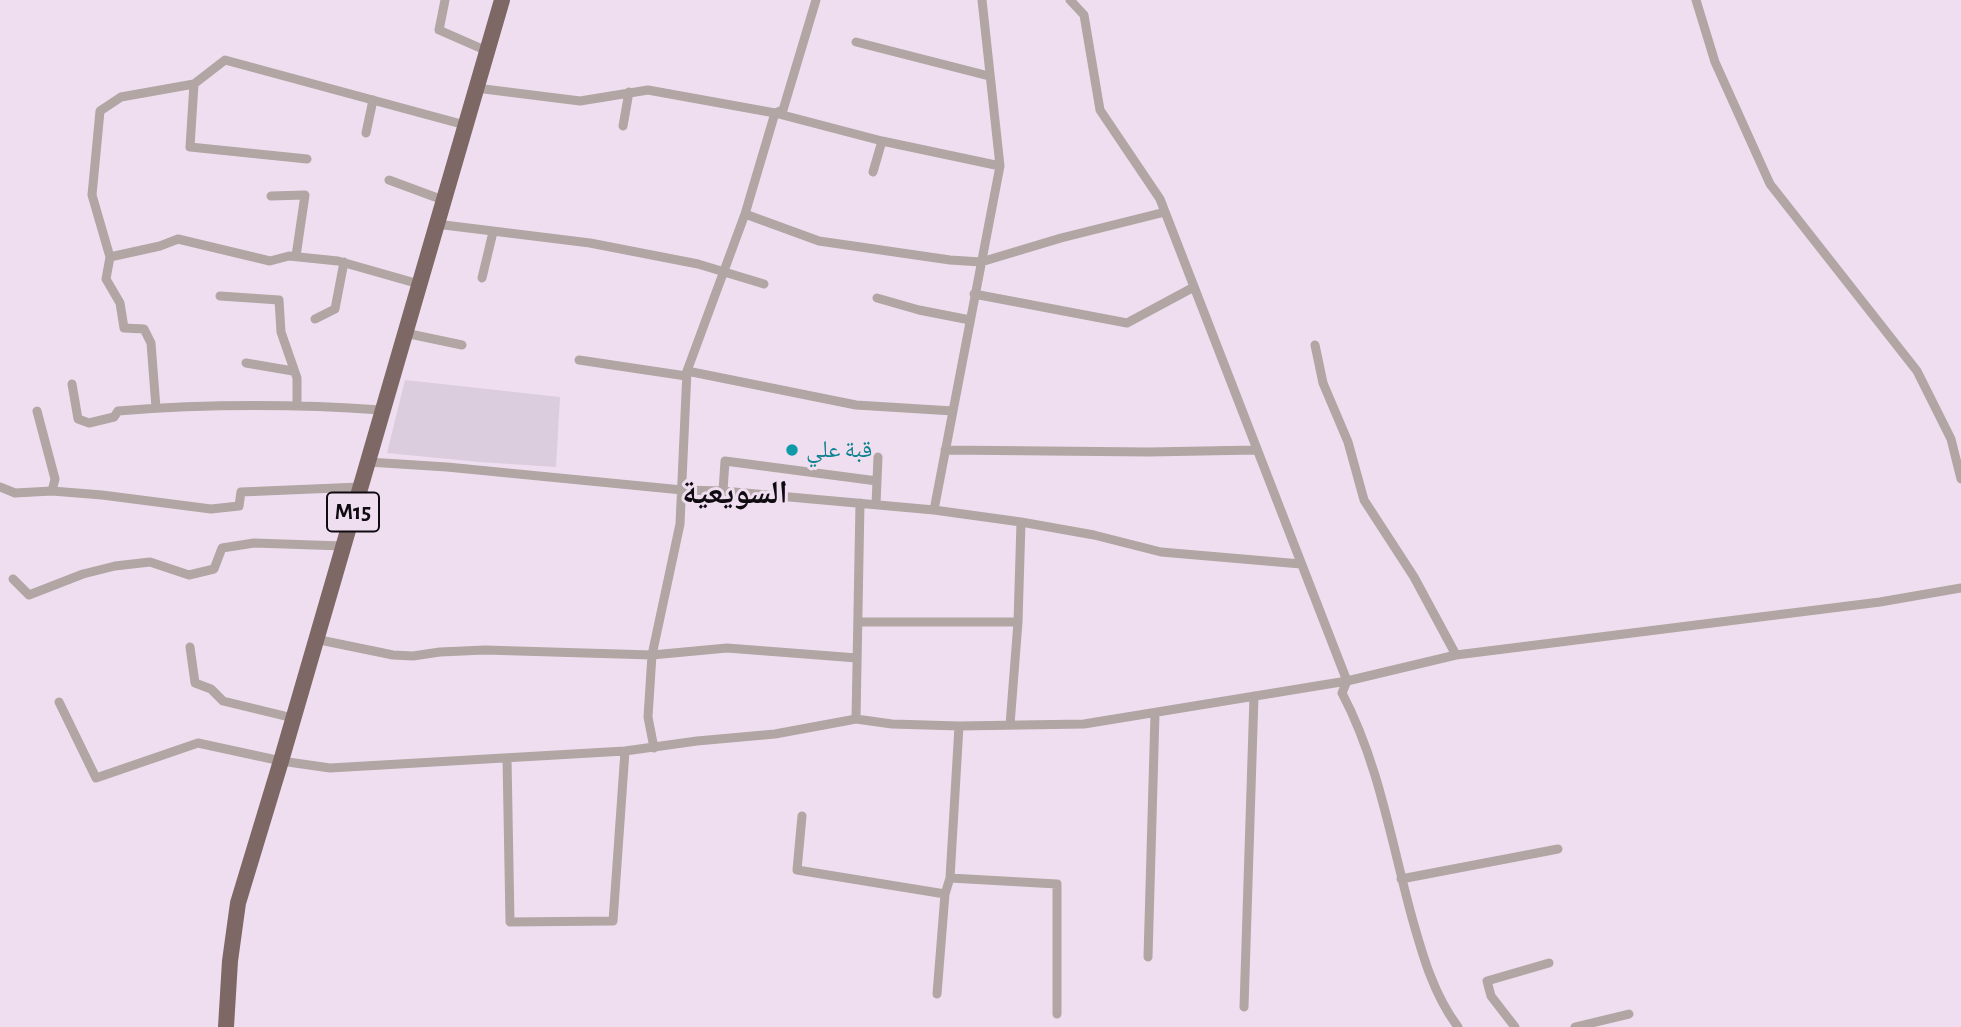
<!DOCTYPE html>
<meta charset="utf-8">
<style>
body{margin:0}
canvas{display:block;background:#efdeef}
</style>
<canvas width="1961" height="1027"></canvas>
<script>
const ctx = document.querySelector('canvas').getContext('2d');
ctx.lineJoin = 'round';
function paint(path, color) { ctx.fillStyle = color; ctx.fill(path, 'evenodd'); }
function strokePath(path, color, width, dash) { ctx.strokeStyle = color; ctx.lineWidth = width; ctx.lineCap = dash ? 'butt' : 'round'; ctx.setLineDash(dash || []); ctx.stroke(path); }
function drawText(font, color, halo, rows, align = 'center') {
  ctx.font = font + ' "Alegreya Sans","Noto Naskh Arabic",sans-serif'; ctx.lineWidth = 6; ctx.setLineDash([]); ctx.textBaseline = 'middle'; ctx.strokeStyle = halo; ctx.fillStyle = color; for (const [text, x, y, turn = 0] of rows) {
    ctx.save(); ctx.translate(x, y); ctx.rotate((+turn || 0) * Math.PI / 180); ctx.textAlign = isNaN(turn) ? turn : align; if (halo) ctx.strokeText(text, 0, 0); ctx.fillText(text, 0, 0); ctx.restore();
  }
}
paint(new Path2D(`
 M405 380 560 397 556 467 479 462 387 453Z`), '#dbcdde');
strokePath(new Path2D(`
 M445 0 439 30 487 51
 M1070 0 1084 15 1100 110 1160 199 1347 681 1342 693C1378 761 1391 840 1411 914 1422 953 1433 994 1458 1027
 M1696 0 1715 62 1770 184 1917 371 1951 439 1961 479
 M856 42 989 76
 M194 84 190 147 307 159
 M476 88 580 101 648 90 775 113 882 141 1000 166
 M623 126 629 92
 M366 133 373 100
 M873 172 882 141
 M389 180 443 200
 M271 196 305 195 296 256
 M745 214 819 241 950 260 981 262 1061 238 1165 212
 M436 224 590 243 698 264 764 284
 M110 257 160 246 178 239 270 261 289 256 338 261 419 284
 M482 278 493 232
 M974 294 1127 323 1194 287
 M220 296 279 300 281 332 297 378V406
 M877 298 919 310 970 320
 M315 319 335 309 344 262
 M405 333 462 345
 M1315 345 1323 383 1348 442 1364 500 1414 577 1456 655
 M579 360 686 376
 M246 363 293 371
 M687 371 856 405 953 411
 M72 384 78 419 89 423 114 417 118 411C206 404 294 404 381 410
 M156 408 151 343 144 329 124 328 120 303 106 279 110 257 92 195 100 111 121 97 194 84 225 60 465 125
 M37 411 55 479 52 491
 M945 450 1149 452 1256 450
 M368 462 447 467 682 490 723 491 934 510 1021 522 1094 535 1161 552 1301 564
 M0 487 15 493 52 491 102 495 211 509 239 506 241 492 360 487
 M723 491 725 461 877 481
 M876 504 878 457
 M934 510 1000 166 982 0
 M13 579 29 595 83 574 115 566 150 562 189 575 214 569 222 548 254 543 343 546
 M858 622H1018
 M315 639 393 655 413 656 440 652 485 650 652 655 727 648 857 658
 M190 647 195 683 211 689 223 701 293 718
 M59 702 96 778 198 743 281 761 330 768 625 751 697 741 775 734 856 719 892 724 959 726 1084 724 1347 681 1456 655 1880 602 1961 588
 M856 719 860 503
 M1010 725 1018 622 1021 522
 M654 748 648 717 652 655 680 524 687 371 745 214 775 113 783 110 816 0
 M507 758 510 922 613 921 625 751
 M802 816 797 870 945 894
 M950 878 1057 884V1014
 M1401 879 1558 849
 M1148 957 1155 714
 M937 994 945 894 950 878 959 726
 M1244 1007 1254 696
 M1515 1027 1491 996 1487 981 1549 963
 M1575 1027 1629 1014`), '#b1a6a4', 9);
strokePath(new Path2D(`
 M226 1027 230 961 238 903 281 761 502 0`), '#7d6865', 16);
for (const [x, y, r, color] of [
 [792,450,7,"#0f9aa8"]
]) { const dot = new Path2D(); dot.arc(x, y, r, 0, 2 * Math.PI); ctx.fillStyle = color; ctx.fill(dot); strokePath(dot, '#efdeef', 2.5); }
for (const [x, y, w] of [
 [353,512,52]
]) { const box = new Path2D(); box.roundRect(x - w / 2, y - 19.5, w, 39, 5); ctx.fillStyle = '#efdeef'; ctx.fill(box); strokePath(box, '#100b11', 2); }
drawText('bold 23px', '#100b11', null, [
 ["M15",353,512]
]);
drawText('24px', '#0d838f', '#efdeef', [
 ["قبة علي",806,450]
], 'left');
drawText('bold 32px', '#100b11', '#efdeef', [
 ["السويعية",735,493]
]);
</script>
